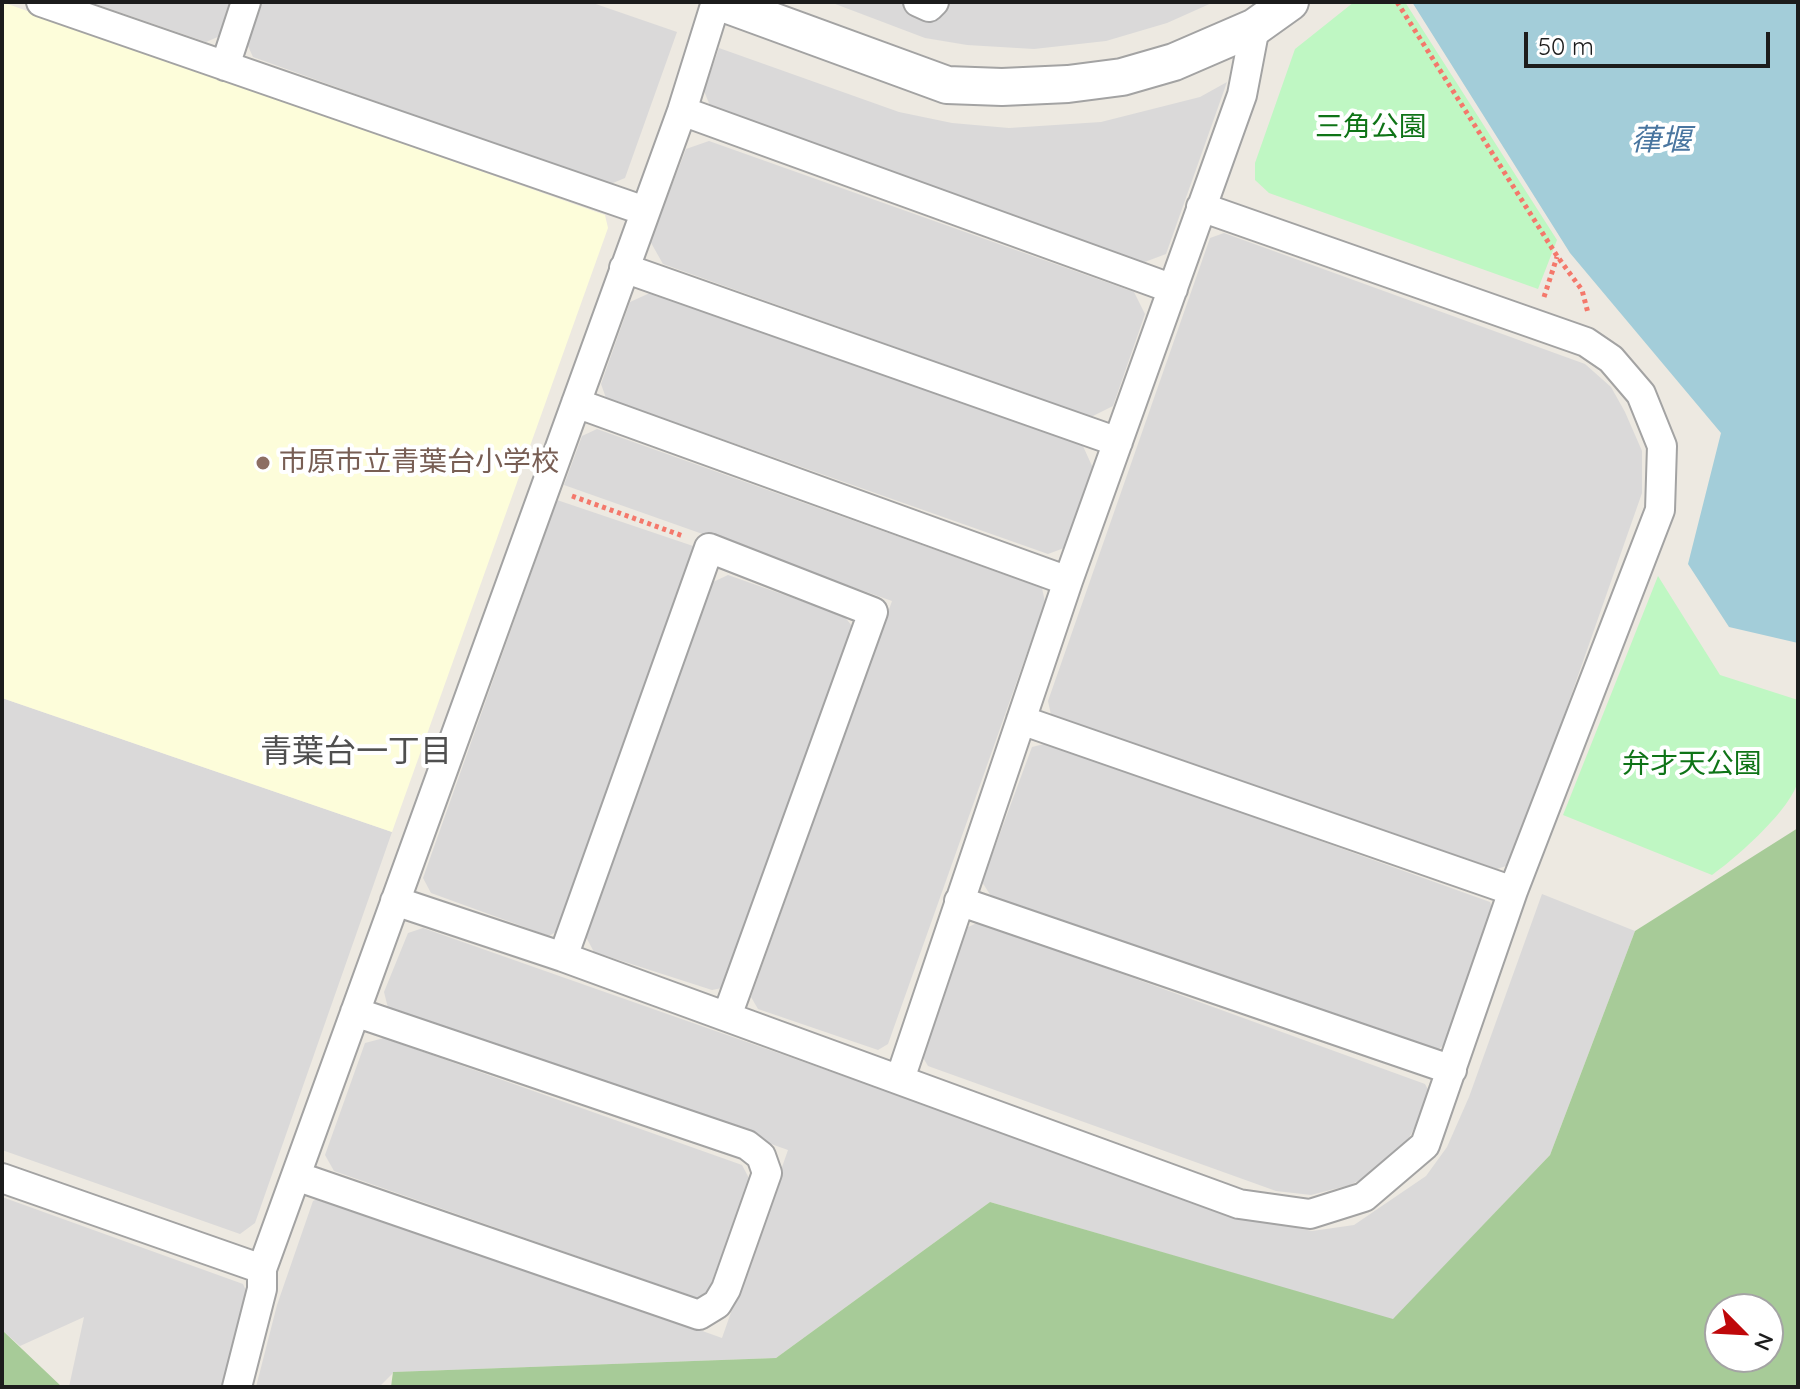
<!DOCTYPE html>
<meta charset="utf-8">
<style>
body{margin:0}
#map{position:relative;width:1800px;height:1389px;overflow:hidden;background:#ede9e1;font-family:Quicksand,sans-serif}
canvas{display:block}
.frame{position:absolute;inset:0;border:4px solid #1c1c1c;pointer-events:none}
.north{position:absolute;left:1704px;top:1293px;width:80px;height:80px;box-sizing:border-box;background:#fff;border:2px solid #a4a4a4;border-radius:50%;rotate:114deg;font-size:22px;font-weight:700;line-height:32px;text-align:center;color:#1c1c1c}
.north::after{content:'';display:block;margin:auto;width:28px;height:36px;background:#bf080a;clip-path:polygon(50% 0,100% 100%,50% 72%,0 100%)}
.scale{position:absolute;left:1524px;top:32px;width:246px;height:36px;box-sizing:border-box;border:4px solid #1c1c1c;border-top:0;padding-left:10px;font-size:24px;line-height:28px;white-space:nowrap;color:#1c1c1c;-webkit-text-stroke:6px #fff;paint-order:stroke}
</style>
<div id="map">
<canvas width="1800" height="1389"></canvas>
<div class="frame"></div>
<div class="north">N</div>
<div class="scale">50 m</div>
</div>
<script>
const ctx = document.querySelector('canvas').getContext('2d');
ctx.lineJoin = 'round';
function paint(path, color) { ctx.fillStyle = color; ctx.fill(path, 'evenodd'); }
function strokePath(path, color, width, dash) { ctx.strokeStyle = color; ctx.lineWidth = width; ctx.lineCap = dash ? 'butt' : 'round'; ctx.setLineDash(dash || []); ctx.stroke(path); }
function drawText(font, color, halo, rows, align = 'center') {
  ctx.font = font + ' Quicksand,"Noto Sans JP",sans-serif'; ctx.lineWidth = 8; ctx.setLineDash([]); ctx.textBaseline = 'middle'; ctx.strokeStyle = halo; ctx.fillStyle = color; for (const [text, x, y, turn = 0] of rows) {
    ctx.save(); ctx.translate(x, y); ctx.rotate((+turn || 0) * Math.PI / 180); ctx.textAlign = isNaN(turn) ? turn : align; if (halo) ctx.strokeText(text, 0, 0); ctx.fillText(text, 0, 0); ctx.restore();
  }
}
paint(new Path2D(`
 M90 2H232L220 36 206 42Z
 M263 2H590L677 32 625 178 608 185 253 57 247 44Z
 M830 2H1214L1167 23 1106 41 1034 49 967 45 925 38Z
 M719 48 899 112 952 123 1009 128 1101 122 1200 97 1227 82 1166 254 1142 263 713 113 704 91Z
 M709 141 1134 292 1145 314 1113 406 1091 417 663 264 650 241 686 149Z
 M1224 233 1585 364 1611 387 1625 412 1642 451V493L1512 864 1497 869 1051 715 1048 701 1210 238Z
 M652 292 1082 444 1093 468 1064 548 1048 554 606 398 601 384 630 302Z
 M597 429 1042 588 1045 602 888 1044 878 1050 758 1009 751 997 892 601 564 485 582 436Z
 M557 500 696 547 561 929 549 936 431 893 423 878Z
 M728 575 844 616 852 626 727 987 712 990 594 952 586 937 713 582Z
 M2 698 392 832 255 1223 240 1234 2 1150Z
 M1048 743 1490 902 1494 913 1445 1044 1434 1053 991 896 982 882 1032 747Z
 M1542 894 1635 931 1550 1155 1393 1320 990 1202 776 1358 394 1372 379 1387H256L277 1305 313 1201 324 1196 722 1338 788 1150 388 1008 384 992 408 933 423 928 1244 1217 1312 1231 1354 1225 1426 1176 1447 1147 1469 1097Z
 M979 922 1425 1084 1431 1095 1409 1138 1384 1168 1350 1185 1311 1195 1276 1191 928 1066 922 1056 964 929Z
 M384 1038 742 1165 750 1180 708 1292 697 1298 334 1171 325 1155 365 1043Z
 M2 1197 243 1284 247 1293 224 1387H69L84 1317 20 1346 2 1330Z`), '#dad9d9');
paint(new Path2D(`
 M2 2 605 215 608 228 392 832 2 698Z`), '#fdfdda');
paint(new Path2D(`
 M1798 828V1387H391L393 1372 776 1358 990 1202 1393 1319 1550 1155 1635 931ZM1720 1309H1768V1357H1720Z
 M2 1330 62 1387H2Z`), '#a7cb98');
paint(new Path2D(`
 M1354 2H1405L1557 240 1538 289 1269 193 1255 180V163L1295 49Z
 M1658 576 1720 675 1798 700C1798 722 1800 759 1798 780 1793 808 1735 859 1712 875L1563 815Z`), '#bff7c3');
paint(new Path2D(`
 M1412 2H1798V643L1729 627 1688 564 1721 433 1570 253Z`), '#a3cdd9');
const minor = new Path2D(`
 M41 2 645 211
 M918 2 929 7 934 2
 M225 66 246 2
 M682 111 1173 289
 M624 268 1118 442
 M576 403 1068 581
 M1021 720 1513 891
 M395 901 563 957 1239 1204 1310 1214 1364 1197 1425 1145 1513 891 1660 510 1662 446 1641 394 1611 359 1586 342 1201 207
 M959 901 1452 1070
 M563 957 709 548 873 612 727 1016
 M900 1079 1068 581 1242 95 1255 27
 M296 1176 699 1315 717 1304 726 1289 767 1173 761 1156 747 1145 355 1012
 M2 1178 262 1269
 M237 1387 262 1289V1269L682 111 716 2`);
const tertiary = new Path2D(`
 M720 2 947 85 1002 87 1068 84 1122 77 1174 62 1255 27 1290 2`);
strokePath(minor, '#a3a3a3', 32);
strokePath(tertiary, '#a3a3a3', 40);
strokePath(new Path2D(`
 M1397 2 1557 256 1582 290 1588 313
 M1544 297 1557 257
 M572 496 683 536`), '#f4786b', 5, [4, 4]);
strokePath(minor, '#fff', 28);
strokePath(tertiary, '#fff', 36);
for (const [x, y, r, color] of [
 [263,463,8,"#8d6e63"]
]) { const dot = new Path2D(); dot.arc(x, y, r, 0, 2 * Math.PI); ctx.fillStyle = color; ctx.fill(dot); strokePath(dot, '#fff', 3); }
drawText('28px', '#0f7417', '#fff', [
 ["三角公園",1371,128],
 ["弁才天公園",1692,765]
]);
drawText('28px', '#785e54', '#fff', [
 ["市原市立青葉台小学校",279,463]
], 'left');
drawText('italic 30px', '#4a76a0', '#fff', [
 ["葎堰",1661,141]
]);
drawText('32px', '#4f4f4f', '#fff', [
 ["青葉台一丁目",356,752]
]);
</script>
